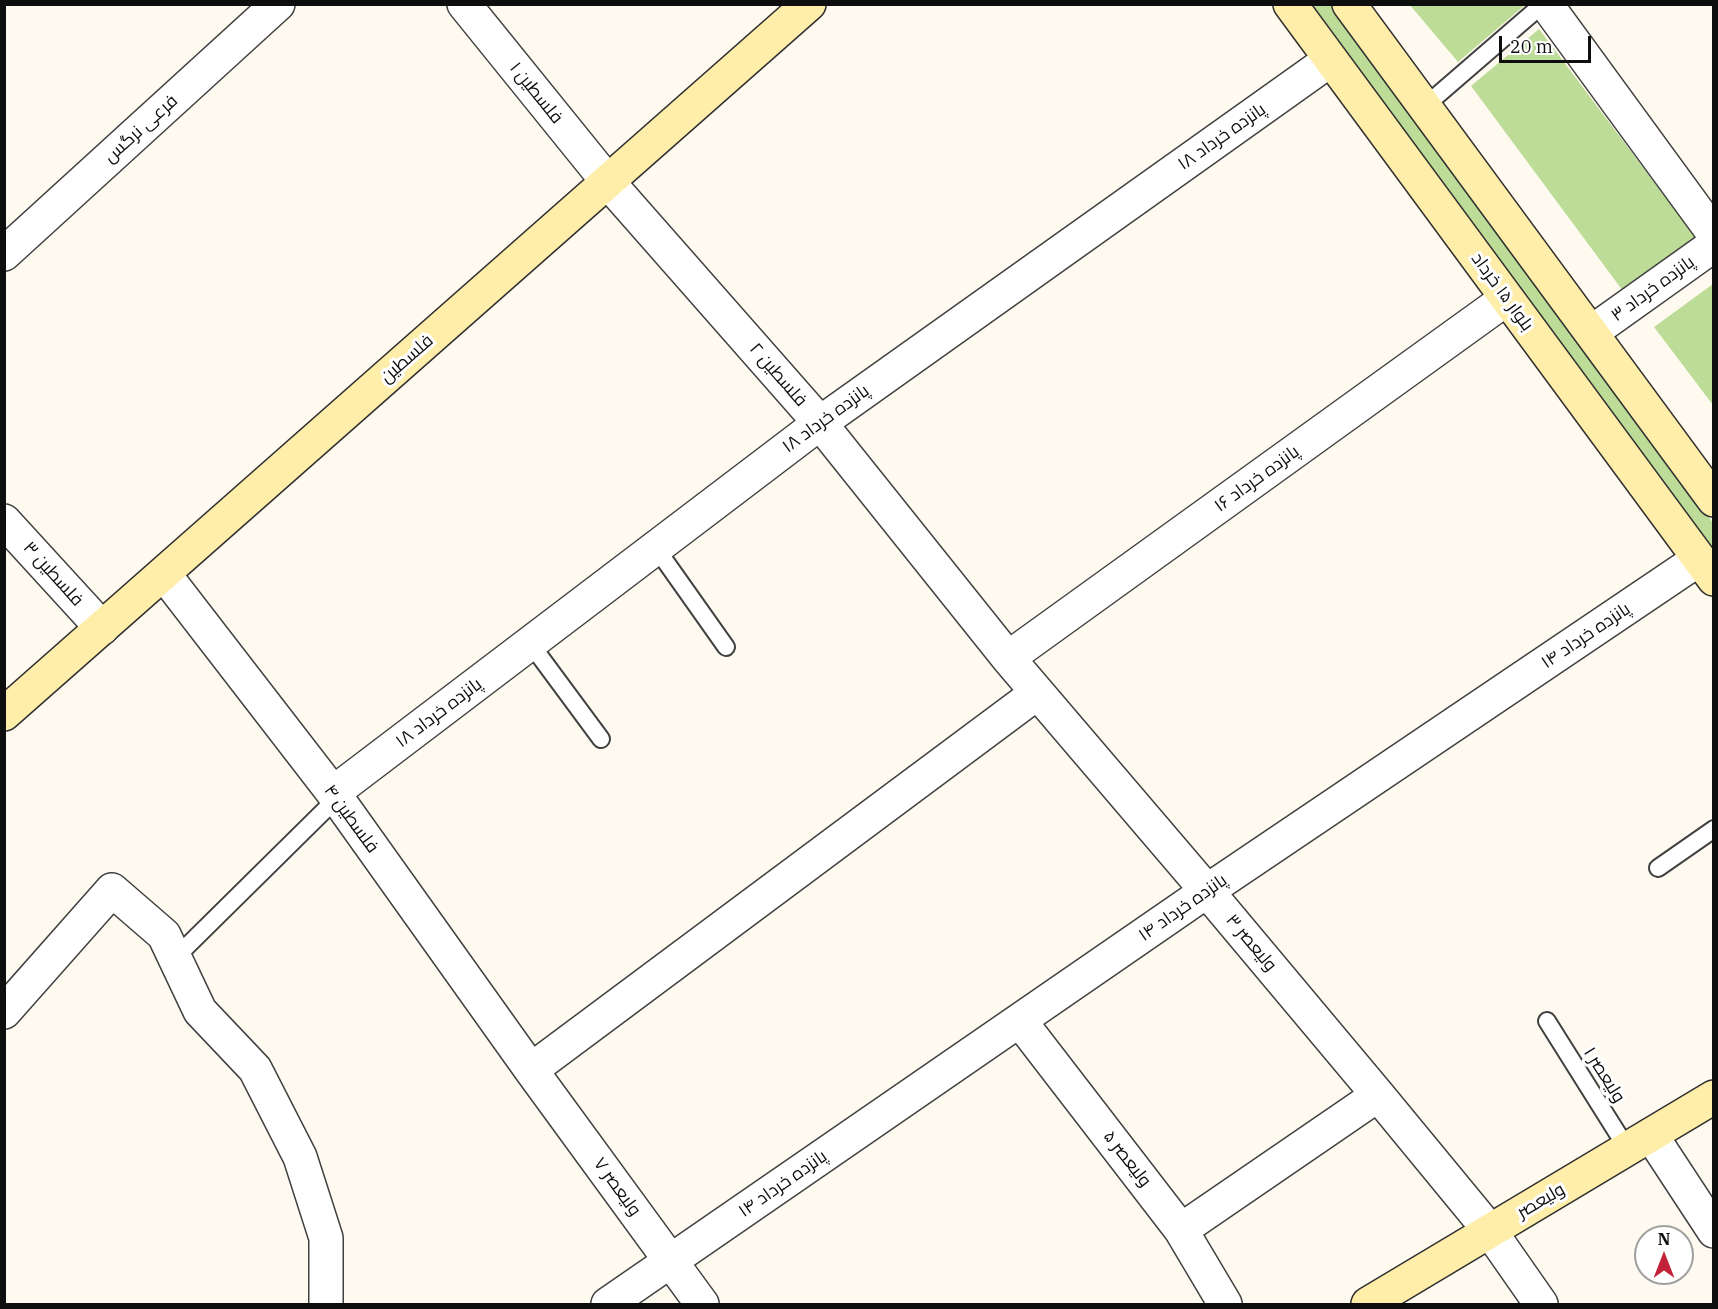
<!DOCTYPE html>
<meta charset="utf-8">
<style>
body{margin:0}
#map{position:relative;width:1718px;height:1309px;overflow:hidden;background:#fffaef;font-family:"IBM Plex Serif",serif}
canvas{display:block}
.frame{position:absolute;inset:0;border:6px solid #0e0e0e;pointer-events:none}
.north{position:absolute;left:1634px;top:1225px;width:60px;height:60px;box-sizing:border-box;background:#fff;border:2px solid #9f9f9f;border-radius:50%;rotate:0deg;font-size:16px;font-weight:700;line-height:24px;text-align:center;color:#0e0e0e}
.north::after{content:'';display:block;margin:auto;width:21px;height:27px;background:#c2233a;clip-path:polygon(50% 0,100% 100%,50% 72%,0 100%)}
.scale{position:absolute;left:1499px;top:36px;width:92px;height:27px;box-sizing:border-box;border:3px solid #0e0e0e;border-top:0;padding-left:8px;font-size:18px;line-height:21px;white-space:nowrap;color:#0e0e0e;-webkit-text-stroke:4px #fff;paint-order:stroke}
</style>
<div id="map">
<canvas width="1718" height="1309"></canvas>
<div class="frame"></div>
<div class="north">N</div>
<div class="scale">20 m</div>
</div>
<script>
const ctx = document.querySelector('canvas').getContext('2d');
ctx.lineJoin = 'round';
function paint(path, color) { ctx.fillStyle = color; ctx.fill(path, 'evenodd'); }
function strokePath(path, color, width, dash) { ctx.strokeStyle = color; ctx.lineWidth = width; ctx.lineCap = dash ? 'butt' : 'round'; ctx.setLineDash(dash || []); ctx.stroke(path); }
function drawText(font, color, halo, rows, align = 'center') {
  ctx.font = font + ' "IBM Plex Serif",Cairo,serif'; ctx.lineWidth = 6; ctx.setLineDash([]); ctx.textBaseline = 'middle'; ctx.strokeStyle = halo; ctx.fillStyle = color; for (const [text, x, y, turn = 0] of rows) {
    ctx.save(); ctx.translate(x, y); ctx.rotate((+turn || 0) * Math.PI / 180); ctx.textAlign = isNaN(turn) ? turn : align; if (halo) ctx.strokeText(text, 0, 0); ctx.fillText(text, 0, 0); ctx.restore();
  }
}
paint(new Path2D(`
 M1301 5H1334L1713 523V561Z
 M1410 5H1525L1458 62Z
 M1539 29 1696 238 1623 291 1471 86Z
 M1713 284V405L1654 327Z`), '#bddc97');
const lane = new Path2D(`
 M1425 106 1543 4
 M656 548 726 647
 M530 643 601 739
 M1658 868 1714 829
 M175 958 337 798
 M1547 1021 1628 1150`);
const street = new Path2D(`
 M464 4 608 182 820 423 1008 658 1207 891 1378 1095 1490 1231 1541 1304
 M1546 4 1714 234
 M4 254 278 4
 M1592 332 1714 245
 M4 521 102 628
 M164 574 337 798 531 1070 702 1304
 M1008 658 1506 299
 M333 793 820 423 1330 60
 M4 1012 112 890 164 935 200 1011 255 1069 300 1157 326 1238V1304
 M1020 1021 1181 1230 1225 1304
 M531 1070 1037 693
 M1651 1135 1714 1231
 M1181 1230 1378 1095
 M608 1304 1207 891 1699 559`);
const secondary = new Path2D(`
 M1290 4 1714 579
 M1349 4 1714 500
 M4 714 809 4
 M1368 1304 1714 1097`);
strokePath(lane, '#414141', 20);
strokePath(street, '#414141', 36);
strokePath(secondary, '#303030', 36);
strokePath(lane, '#fff', 16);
strokePath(street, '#fff', 33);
strokePath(secondary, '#ffedaa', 33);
drawText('18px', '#0e0e0e', '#fff', [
 ["فلسطین ۱",536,93,51],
 ["فرعی نرگس",141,129,-42],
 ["پانزده خرداد ۱۸",1222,137,-35],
 ["پانزده خرداد ۳",1653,289,-36],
 ["بلوار ۱۵ خرداد",1502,292,54],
 ["فلسطین",407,359,-41],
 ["فلسطین ۲",778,375,49],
 ["پانزده خرداد ۱۸",826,419,-36],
 ["پانزده خرداد ۱۶",1257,479,-36],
 ["فلسطین ۳",53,574,48],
 ["پانزده خرداد ۱۴",1586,636,-34],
 ["پانزده خرداد ۱۸",439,713,-37],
 ["فلسطین ۴",351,819,54],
 ["پانزده خرداد ۱۴",1183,908,-35],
 ["ولیعصر ۳",1251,943,50],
 ["ولیعصر ۱",1604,1075,58],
 ["ولیعصر ۵",1127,1159,52],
 ["پانزده خرداد ۱۴",783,1184,-35],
 ["ولیعصر ۷",617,1187,54],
 ["ولیعصر",1541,1201,-30]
]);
</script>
